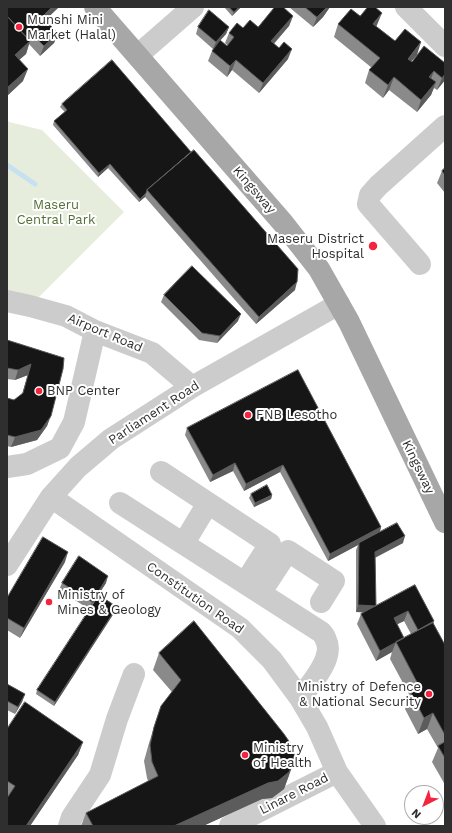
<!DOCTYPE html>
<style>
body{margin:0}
#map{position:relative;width:452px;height:833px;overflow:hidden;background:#fff;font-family:"Work Sans",sans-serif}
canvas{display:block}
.frame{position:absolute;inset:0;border:8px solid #2f2f2f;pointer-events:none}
.north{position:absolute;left:404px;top:785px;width:40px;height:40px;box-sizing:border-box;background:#fff;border:1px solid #acacac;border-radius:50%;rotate:222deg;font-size:11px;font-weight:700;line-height:16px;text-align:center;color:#2f2f2f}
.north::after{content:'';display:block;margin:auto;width:14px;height:18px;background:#f4243f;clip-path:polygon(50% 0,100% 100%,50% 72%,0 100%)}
</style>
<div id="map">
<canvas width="452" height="833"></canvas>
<div class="frame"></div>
<div class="north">N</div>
</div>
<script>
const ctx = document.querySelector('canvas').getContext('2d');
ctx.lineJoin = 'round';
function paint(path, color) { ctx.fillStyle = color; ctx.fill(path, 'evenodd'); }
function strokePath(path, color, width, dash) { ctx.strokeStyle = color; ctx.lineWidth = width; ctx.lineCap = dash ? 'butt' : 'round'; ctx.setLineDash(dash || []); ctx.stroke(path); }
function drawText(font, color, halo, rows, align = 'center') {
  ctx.font = font + ' "Work Sans",sans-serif'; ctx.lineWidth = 4; ctx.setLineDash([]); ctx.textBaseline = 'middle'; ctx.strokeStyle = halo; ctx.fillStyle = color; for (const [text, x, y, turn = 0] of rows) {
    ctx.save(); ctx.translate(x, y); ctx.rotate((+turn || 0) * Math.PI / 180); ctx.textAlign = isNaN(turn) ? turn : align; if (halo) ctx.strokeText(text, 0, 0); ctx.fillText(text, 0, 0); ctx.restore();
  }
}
paint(new Path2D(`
 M7 119 9 122 42 130 124 212 30 306 7 300Z`), '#e6eddc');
strokePath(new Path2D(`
 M7 165 35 184`), '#c6e1ef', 5);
strokePath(new Path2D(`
 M406 7 445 46
 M138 55 193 7
 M420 264 368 204 370 195 378 186 445 126
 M7 301 30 306 66 316 95 331 152 353 192 387
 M7 467 27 464 60 448 74 422 95 331
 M161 472 270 544 245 583
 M51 497 240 628 272 660 300 698 317 727 337 772 375 826
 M120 503 321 632C323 634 325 637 326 640 335 658 310 685 300 698
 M184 543 208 503
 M7 565 51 497 78 467 111 439 192 387 339 304
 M261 592 288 551 334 581 321 602
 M69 826 72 817 100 775 117 719 134 674
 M230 826 337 772`), '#ccc', 22);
strokePath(new Path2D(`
 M95 7 283 223 319 269 349 322 445 522`), '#a7a7a7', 22);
paint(new Path2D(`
 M7 7H59L45 20 58 33 54 43 40 56 29 44 26 54 19 60 23 81 7 96Z
 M224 7H241L232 16Z
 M289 7H330L323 17 313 27Z
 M293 16 289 26 274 44 288 59 259 93 232 70 227 77 208 61 212 51 213 49 196 34 198 27H229L226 34 220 40 227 46V45L225 43 229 33 243 28 258 27Z
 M360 16 377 25 376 26 395 41 417 55 411 61 445 63V80L437 90 434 88 431 95 417 112 389 90 383 98 365 83 369 70 372 68 334 37 338 24Z
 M62 104 295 290 256 324 145 197 139 202 108 168 98 177 53 125 54 121 65 112 60 107Z
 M445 168V193L437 183 442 171Z
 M164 295 238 321 217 343 199 340 161 302Z
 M7 340 64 358 47 426 37 440 11 447 7 446V398L14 400 22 394 28 375 15 380 7 379Z
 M298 370 381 527 380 532 403 543 375 558 376 606 415 585 434 621 433 623 445 645V783H444L432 762 438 748 427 729 418 734 405 709 410 696 390 659 392 652 376 661 357 624 361 614 363 612H356V550L358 545 328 561 280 472 244 491 233 471 210 482 185 435 187 428ZM404 621 411 634 404 638 397 624Z
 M251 494 272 495 271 499 254 507 249 498Z
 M65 562 20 638 7 630V598Z
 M62 583H106L89 609 59 590Z
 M117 607 116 610 54 706 36 694 37 690Z
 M159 653 289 775 284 789 272 798 262 799 203 826H81L86 813 148 781 147 778 144 761 149 743 161 706 172 692 153 670Z
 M7 684 25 694 22 702 15 714 7 710Z
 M7 729 83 742 78 755 30 826H7L8 797 7 796Z`), '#8a8a8a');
paint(new Path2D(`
 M52 7H59L34 31 38 21Z
 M239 7H241L232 16 234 12Z
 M327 7H330L323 17 313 27 317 17Z
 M382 13 377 25 369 36 373 24Z
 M293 16 289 26 267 51 271 41Z
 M229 27 226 34 213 49 216 42Z
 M58 33 54 43 40 56 44 46Z
 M32 34 29 42 30 41 26 54 10 68 15 55 26 39Z
 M421 42 417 55 403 71 408 59Z
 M292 49 288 59 259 93 263 83Z
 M236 60 232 70 227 77 230 66Z
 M28 69 23 81 7 96 8 87Z
 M434 71 429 84V77Z
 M445 74V80L437 90 442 78Z
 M394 77 389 90 383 98 388 85Z
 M436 82 431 95 417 112 421 100Z
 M110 164 108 168 98 177 99 173Z
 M146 193 145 197 139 202 140 199Z
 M297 282 295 290 256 324 259 317Z
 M241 314 238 321 217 343 220 336Z
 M31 364 28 375 15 380 18 370Z
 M51 416 47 426 37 440 11 447 15 437Z
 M235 463 233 471 210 482 213 475Z
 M283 465 280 472 244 491 246 484Z
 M272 495 271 499 254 507 255 503Z
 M381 527 379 534 359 543 358 545 328 561 330 554Z
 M405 536 403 543 372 559 375 552Z
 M68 552 65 562 20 638 24 628Z
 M108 576 106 583 89 609 92 602Z
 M358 605 376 606 373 613 356 612Z
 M117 607 116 610 54 706 55 702Z
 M408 611 404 621 390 628 394 618Z
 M434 621 431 631 414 640 418 630Z
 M404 638 396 642 392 652 376 661 380 651Z
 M25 694 22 702 15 714 18 707Z
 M433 713 427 729 418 734 424 718Z
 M83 742 78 755 30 826H26Z
 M295 759 284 789 272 798 262 799 203 826H174Z`), '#5c5c5c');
const building = new Path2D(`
 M7 7H52L38 21 41 24 45 20 58 33 44 46 32 34 27 38 7 16Z
 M229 7H239L234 12Z
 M275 7H283L293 16 271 41 279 48 284 42 292 49 263 83 236 60 230 66 212 51 220 40 227 46 234 37 229 33 237 23 243 28 250 20 258 27Z
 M305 7H327L317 17Z
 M368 7H375L382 13 373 24 395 41 405 29 421 42 408 59 412 62 424 46 445 63V74L442 78 434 71 429 77 436 82 421 100 394 77 388 85 369 70 380 58 338 24 351 9 360 16Z
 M209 10 229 27 216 42 198 27Z
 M7 16 30 41 15 55 28 69 8 87 7 86Z
 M112 60 191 152 147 190 146 193 140 199 110 164 99 173 54 121 67 110 62 104Z
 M194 150 298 269 297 282 259 317 147 190Z
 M445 168V175L442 171Z
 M192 266 241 314 220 336 202 333 164 295Z
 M7 340 64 358 63 369 51 416 41 430 15 437 7 435V398L14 400 23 393 31 364 18 370 7 368Z
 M298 370 381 527 330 554 283 465 246 484 235 463 213 475 187 428Z
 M267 485 272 495 255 503 251 494Z
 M397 523 405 536 375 552 376 606 358 605 359 543Z
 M43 537 68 552 24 628 7 618V598Z
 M79 556 108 576 92 602 62 583Z
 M415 585 434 621 418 630 408 611 394 618 404 638 380 651 361 614Z
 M99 595 117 607 55 702 37 690Z
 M194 621 284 734 293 747 295 759 289 772 278 781 268 783 174 826H93L86 813 158 776 152 762 150 745 154 727 161 706 181 680 159 653Z
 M433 623 445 645V735L433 713 424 718 411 693 420 688 396 642Z
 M7 684 25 694 18 707 7 701Z
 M25 702 83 742 26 826H7V798L15 786 7 781V729Z
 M445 742V758L438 746Z`);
paint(building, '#161616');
strokePath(building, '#5c5c5c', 1);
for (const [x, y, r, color] of [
 [19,27,4,"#f4243f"],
 [373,246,5,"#f4243f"],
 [39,391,4,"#f4243f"],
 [248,415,4,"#f4243f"],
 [49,602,4,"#f4243f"],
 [429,694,4,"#f4243f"],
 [245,755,4,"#f4243f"]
]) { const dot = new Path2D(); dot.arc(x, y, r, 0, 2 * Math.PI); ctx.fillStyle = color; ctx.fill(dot); strokePath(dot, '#fff', 1.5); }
drawText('13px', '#2f2f2f', '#fff', [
 ["Munshi Mini",27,20],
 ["Market (Halal)",27,35],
 ["Maseru District",364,239,"right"],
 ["Hospital",364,254,"right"],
 ["BNP Center",47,391],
 ["FNB Lesotho",256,415],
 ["Ministry of",57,595],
 ["Mines & Geology",57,610],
 ["Ministry of Defence",421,687,"right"],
 ["& National Security",421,702,"right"],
 ["Ministry",253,748],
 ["of Health",253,763]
], 'left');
drawText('13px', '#2f2f2f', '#fff', [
 ["Kingsway",254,190,49],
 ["Airport Road",105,333,23],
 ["Parliament Road",154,413,-33],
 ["Kingsway",418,467,64],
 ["Constitution Road",195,598,35],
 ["Linare Road",294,794,-27]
]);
drawText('13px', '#556f38', '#fff', [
 ["Maseru",56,205],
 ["Central Park",56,220]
]);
</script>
